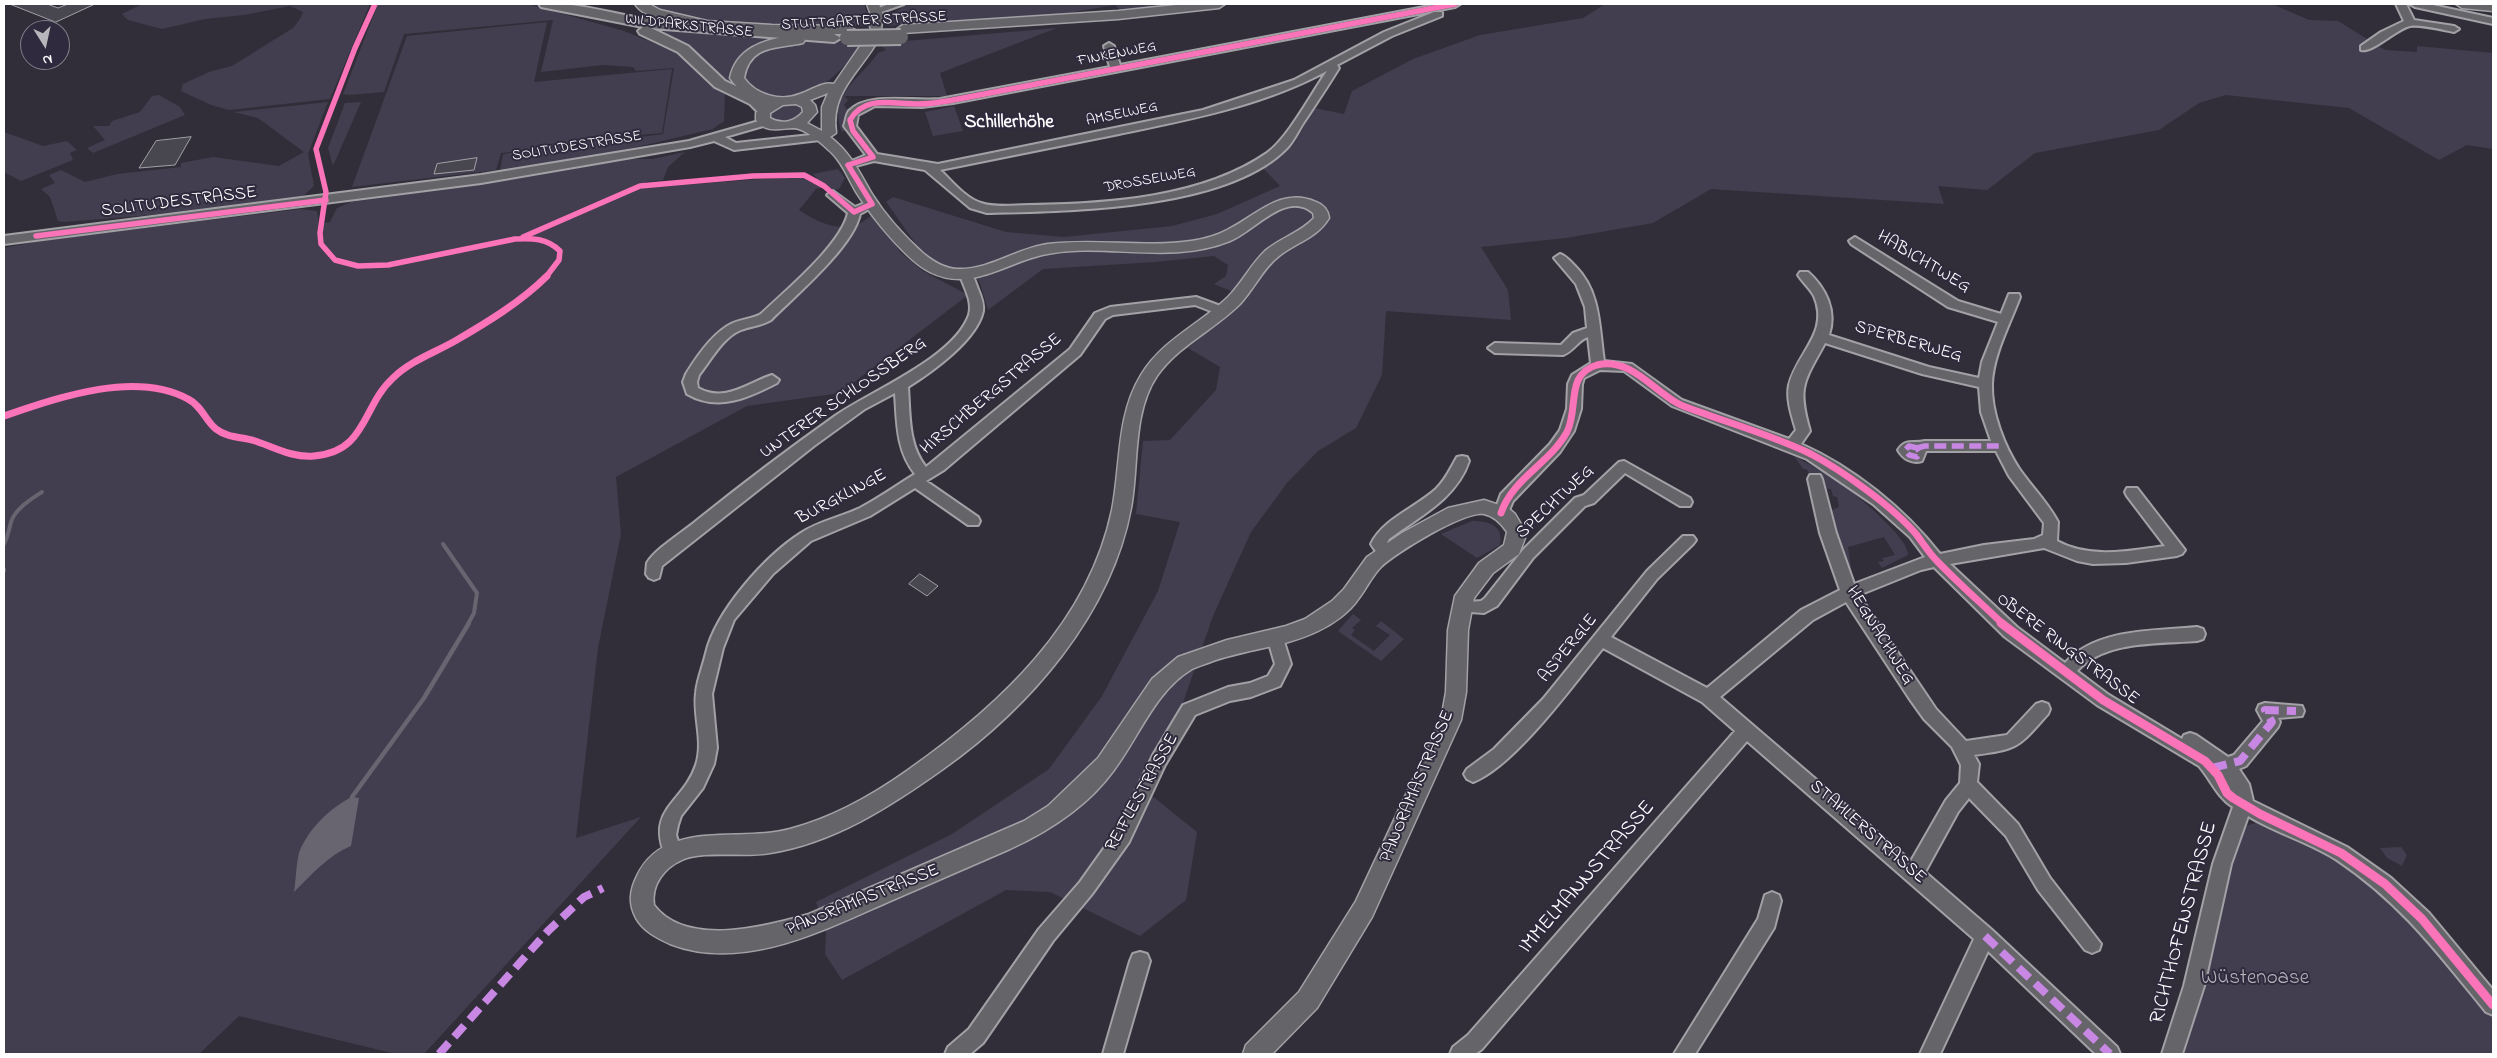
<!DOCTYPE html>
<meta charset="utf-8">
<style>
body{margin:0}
#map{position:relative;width:2497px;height:1058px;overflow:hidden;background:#312e39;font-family:"Indie Flower",sans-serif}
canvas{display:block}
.frame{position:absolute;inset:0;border:5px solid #fff;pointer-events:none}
.north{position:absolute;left:20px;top:20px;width:50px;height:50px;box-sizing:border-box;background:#2f2a3d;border:1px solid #827f8b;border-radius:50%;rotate:170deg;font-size:14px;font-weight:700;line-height:20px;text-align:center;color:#fff}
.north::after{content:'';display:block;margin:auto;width:18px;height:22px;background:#b7b6ba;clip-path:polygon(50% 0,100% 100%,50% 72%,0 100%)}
</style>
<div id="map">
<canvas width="2497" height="1058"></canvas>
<div class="frame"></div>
<div class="north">N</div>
</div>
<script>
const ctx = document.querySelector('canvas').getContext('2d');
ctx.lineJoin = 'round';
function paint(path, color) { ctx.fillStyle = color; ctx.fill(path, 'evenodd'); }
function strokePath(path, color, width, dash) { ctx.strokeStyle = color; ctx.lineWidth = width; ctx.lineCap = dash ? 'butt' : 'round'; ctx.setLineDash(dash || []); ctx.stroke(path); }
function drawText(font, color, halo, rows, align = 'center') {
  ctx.font = font + ' "Indie Flower",sans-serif'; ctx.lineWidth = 4; ctx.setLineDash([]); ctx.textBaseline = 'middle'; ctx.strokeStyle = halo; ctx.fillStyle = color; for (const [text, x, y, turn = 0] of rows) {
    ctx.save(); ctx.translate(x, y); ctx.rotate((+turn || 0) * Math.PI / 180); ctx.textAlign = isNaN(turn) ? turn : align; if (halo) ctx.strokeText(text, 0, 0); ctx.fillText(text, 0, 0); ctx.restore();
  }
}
paint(new Path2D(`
 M142 4H370L330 99 229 110 211 105 181 91 183 84 209 72 232 66 293 28 300 19 303 12 290 6 244 15 205 19 162 29 128 20 122 14Z
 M378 4H528L624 31 676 52 725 94 724 121 713 129 607 154 500 171 503 154 538 149 501 153 496 170 352 187 407 36 547 22 534 82 672 69 662 133 618 137V140L663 134 674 68 636 71 633 67 603 65 541 72 553 20 404 34 384 92 350 95 343 94Z
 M646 4H864L869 18V26C828 27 673 27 646 4Z
 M906 4H1195L1143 8 1119 9 1115 5 1044 17 886 26 890 17Z
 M1605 4H2272L2309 20 2338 21 2385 50 2417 52V46L2493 53V149L2467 145 2439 160 2349 108 2226 95 2199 103 2159 130 2035 153 1987 190 1938 186 1944 204 1711 189 1653 223 1566 238 1481 247 1508 290 1511 320 1386 311 1382 375 1356 428 1318 451 1287 483 1251 532 1213 616 1151 795 1197 832 1186 900 1140 936 1050 892 1006 890 842 980 825 954 826 933 816 902 952 834 1049 769 1102 696 1158 591 1180 522 1136 514 1143 441 1170 440 1216 390 1220 367 1188 348 1248 298 1214 284 1226 276 1228 265 1214 256 1155 262 1043 269 988 310 980 283 972 268C961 268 946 269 937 263 916 250 901 221 886 202L893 197 1006 232 1064 237 1172 226 1217 214 1280 186 1263 168 1294 144 1314 108 1344 114 1352 91 1413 59 1480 35 1583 18Z
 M1057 28 940 73 947 96H844L848 100 844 105 849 112 844 120 846 130 842 132C828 95 859 80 878 53L886 50 882 46V43Z
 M665 30 775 39C756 43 731 55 730 78L741 89 729 84 691 47 663 33Z
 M792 42H863C842 73 803 113 762 94 753 90 746 85 744 75 746 52 774 47 792 42Z
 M159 95 180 107 185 115 93 153 87 148 105 140 93 126H109L112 121 140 112 152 96Z
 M328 102 308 154 314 186 303 196 209 210 65 222 58 221 50 197 41 189 55 183 49 175 61 170 85 182 117 174 181 167V163L213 157 279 166 304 152 258 118 234 112Z
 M361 102 333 166 328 148 345 103Z
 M796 104 803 110C798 123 780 125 770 118V112L781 105Z
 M954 106 963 131 933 136 925 112Z
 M4 132 43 146 67 141 77 150 70 153 73 160 21 181 4 172Z
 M685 152 668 167 663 180 645 182V188L787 177 817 178 813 174 838 169 845 178 839 189 833 190 828 186 816 189 799 210C816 221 834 231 856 225 861 224 867 218 873 215L901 253 923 271 968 295 840 393 747 406 616 477 621 534 598 648 576 838 641 817 424 1054H396L239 1016 199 1054H4V248L45 240 301 209 317 211 319 224 330 222 337 208 351 202 522 178 629 159H652Z
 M1794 456C1810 465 1826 473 1841 484 1855 493 1910 539 1908 555L1882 568 1878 562 1884 561 1882 558 1895 555 1884 537 1848 547 1851 568 1847 565 1830 520 1833 518 1830 511 1839 507 1837 497 1833 496 1831 489 1825 488 1815 473 1810 474 1806 469H1803Z
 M1472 521C1488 521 1504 525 1500 545L1477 558 1441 534Z
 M1353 614 1361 620 1352 628 1355 630 1351 635 1374 651 1390 635 1376 626 1381 621 1404 639 1381 661 1338 631Z
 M2259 822 2325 849 2397 898 2493 1016V1054H2180L2194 1013 2227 867 2245 826Z
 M2401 847 2407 855 2402 866 2387 858 2380 848Z`), '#433e4f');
paint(new Path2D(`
 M352 797 359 798 351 846C329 855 311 875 294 892 296 880 296 865 299 853 307 830 331 807 352 797Z`), '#686571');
strokePath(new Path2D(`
 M4 544C8 536 9 530 11 522 15 509 31 499 42 492
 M443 544 477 593 474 613 468 624
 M4 569V571`), '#686571', 4);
strokePath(new Path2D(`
 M352 797 424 698 469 623`), '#686571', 4.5);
const building = new Path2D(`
 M10 4H47L58 8 68 4H95L56 22Z
 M191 137 175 165 139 168 156 141Z
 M477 158 474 170 434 174 437 164Z
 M920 574 938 586 927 596 909 584Z`);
paint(building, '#48464e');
strokePath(building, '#a2a1a6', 1);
const minor = new Path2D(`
 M889 4H904L876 14 871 11Z
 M1440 4H1460L1455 7 953 103 922 107 875 106 858 115 856 126 877 154 938 164 1203 110 1294 80 1384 32 1434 12H1442V16L1392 36 1337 65 1339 68C1328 86 1316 104 1304 122 1298 131 1294 141 1287 148 1227 210 1069 211 987 213L970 208 925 170 874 161 848 168 842 165 866 155 844 126C846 121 846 115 849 111 868 91 914 102 940 99L1110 67 1104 46 1109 43 1114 46 1120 65ZM1327 71C1311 94 1288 138 1267 153 1202 198 1106 204 1030 205 1014 205 995 208 981 203 965 198 952 181 940 170 999 158 1059 146 1119 134 1191 119 1262 106 1327 71Z
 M2396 4H2406L2414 20 2454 26 2459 29 2454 32C2443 30 2420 24 2410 26 2396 29 2373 53 2361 50V46L2381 32 2404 21Z
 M2410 4H2428L2493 18V24L2415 7Z
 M766 119 770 120V124L725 137 736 143 820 134 826 137 820 140 734 150 714 141 690 147 481 183 4 244V236L481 175 689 141Z
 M833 191 855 207 872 200 878 204 860 214C853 247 796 295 771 320 761 326 751 326 741 330 723 337 711 360 699 375L697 382 698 388C725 403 747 383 772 375L779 380 777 383C748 398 718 412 687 394L683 382 686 374C697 356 713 333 731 324 741 319 752 319 761 314 786 290 841 245 848 213L827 195Z
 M1855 237 1958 301 2001 314 2009 294H2019L2020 297C2010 324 1993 355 1992 384 1991 412 2004 446 2020 470 2032 487 2048 503 2058 522L2057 541C2090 559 2129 551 2165 546L2127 496 2125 492 2127 488H2137L2185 550 2182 554 2177 556 2126 563 2093 564 2077 561 2044 548 1950 564 2017 627 2065 663C2096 628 2155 631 2197 627L2203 629 2205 634 2203 639 2197 641C2159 644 2105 640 2077 671L2109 695 2182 739 2184 735 2190 733 2196 735 2228 757 2234 755 2263 721 2257 710 2259 705 2265 703 2302 706 2304 711 2302 716 2278 718 2280 722 2278 727 2246 766 2239 769 2249 784 2253 801 2347 847 2391 878 2429 913 2493 990V1015L2486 1012C2438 953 2401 903 2337 860 2309 842 2276 833 2248 816L2231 864 2204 986 2182 1054H2162L2184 986 2213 864 2233 807C2218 798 2211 780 2199 766L2097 705 2005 637 1934 567 1921 570 1859 595 1936 709 1966 741 2007 735 2036 704 2042 702 2048 704 2050 709 2048 714C2018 747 2020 749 1974 755L1979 764 1977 782 2018 824 2050 878 2101 944 2099 950 2092 953 2085 950 2038 890 2006 836 1969 798 1958 812 1925 872 1992 930 2117 1047 2120 1054H2096L1988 951 1940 1054H1920L1974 939 1747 741 1482 1049 1475 1054H1450L1453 1047 1468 1035 1735 731 1702 702 1603 648C1575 683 1514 767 1473 782L1467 779 1464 774 1467 769 1494 749 1543 699 1647 571 1683 536H1693L1696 540 1693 544 1657 579 1611 637 1707 688 1801 610 1840 590 1820 533 1808 479 1810 475H1820L1822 479 1836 533 1854 584 1925 557 1910 537 1873 504 1807 459 1672 406 1624 371 1600 370 1584 378 1582 384 1581 409 1574 431 1560 452 1513 501 1506 517H1496L1494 513 1501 494 1550 444 1560 430 1567 409 1568 384 1572 375 1591 363 1588 337C1578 340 1574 351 1563 355L1495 353 1488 348 1495 343 1561 345 1573 333 1587 328 1585 307 1576 284 1554 258 1560 254C1566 256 1570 261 1575 266 1601 292 1599 327 1604 361L1632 364 1682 400 1789 439 1796 430C1792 416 1786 400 1789 385 1797 352 1830 333 1814 296 1810 288 1803 283 1798 275L1800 272H1808C1826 288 1837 311 1829 335L1929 367 1979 378 1982 362 1998 322 1948 307 1851 244 1849 241ZM1825 343 1922 374 1979 387 1981 412 1991 441H1925C1913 444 1905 438 1898 450 1903 459 1912 464 1922 461L1926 451H1996L2009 476 2044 523 2043 535 2034 539 1984 545 1940 554C1904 508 1854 468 1801 444L1810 431C1797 386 1804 382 1825 343ZM1846 602 1909 698 1924 719 1952 747 1961 765 1960 783 1946 800 1911 861 1720 697 1813 620Z
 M966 271C974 273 975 282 978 289 981 296 984 304 983 311 977 340 932 372 908 387 910 414 908 445 926 467L1070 349 1095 313 1110 307 1196 297 1226 308 1227 311 1221 315 1195 305 1113 315 1105 319 1080 355 944 470 926 481 978 517 980 521 978 525H968L915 488 870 516 811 541 773 574 734 620 723 648 712 694 717 748 714 764 703 788 681 816 678 825 676 835 682 853 679 859 673 861 667 859C644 809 683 804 696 765 704 741 693 717 696 693 697 680 703 666 706 653 716 611 765 556 801 533 819 521 841 517 860 508 879 498 897 485 915 474 896 450 897 422 895 393L865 409 814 446 662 566 659 578 654 580 649 578 646 574 647 563C655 549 683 532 696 521 741 485 787 450 835 416 871 391 954 358 969 315 973 301 964 288 960 275Z
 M1462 456 1467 457 1469 461C1457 498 1419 517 1389 539L1387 543 1395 552 1392 556C1383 559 1376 553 1371 544 1383 519 1415 508 1436 489 1446 479 1450 469 1457 457Z
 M1624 461 1690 498 1692 502 1690 506H1680L1625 473 1594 503 1585 506 1533 558 1497 606 1484 613 1456 611 1454 607 1456 603 1481 601 1485 598 1523 550 1575 498 1584 495 1619 462Z
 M1275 630 1281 632 1291 664 1280 686 1251 697 1230 701 1195 715 1165 765 1129 842 1092 894 1053 941 983 1043 970 1054H945L948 1047 969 1029 1039 929 1080 882 1117 830 1153 755 1183 705 1228 687 1250 683 1268 676 1275 664 1267 637 1269 632Z
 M1772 892 1779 895 1781 901 1774 928 1695 1054H1674L1758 919 1765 895Z
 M1140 952 1147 954 1150 961 1123 1054H1103L1130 961 1133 954Z`);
const major = new Path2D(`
 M635 4H649L660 10 707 21 772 25 849 26 855 30 849 34C810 34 655 37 635 4Z
 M867 4H879L883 15 881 29H871L870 26 871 15Z
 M1186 4H1225L1219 8 1118 19 903 33 897 29 903 25 1118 11Z
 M2456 4H2493V11L2462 8Z
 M789 36H798L805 40 803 43C777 49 750 44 744 78 756 95 781 102 800 94 810 91 823 81 834 84L865 39 870 38 877 42C858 74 830 93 836 133L830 137C851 153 859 172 872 194 885 215 906 238 924 254 934 262 945 269 958 269 990 270 1017 248 1048 244 1096 238 1144 248 1191 241 1204 239 1216 236 1227 230 1256 216 1281 186 1316 202 1324 205 1328 210 1329 218 1317 238 1297 242 1279 256 1263 268 1254 289 1240 304 1214 330 1179 345 1157 376 1132 413 1139 466 1131 508 1111 615 1029 708 943 769 891 806 834 843 770 853 745 858 703 850 682 860 664 868 651 885 654 905 686 948 767 926 809 914L1024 821 1048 806 1098 758 1152 679 1178 657 1227 640 1286 626 1305 619 1332 601 1344 589 1367 557 1402 533 1448 508 1484 500 1508 508 1515 514 1525 531V538L1519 554 1493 573 1474 598 1468 630 1466 692 1461 720 1372 917 1317 1008 1272 1054H1243L1246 1045 1299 992 1356 901 1441 720 1446 692 1448 630 1455 596 1479 563 1504 545 1507 532C1501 523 1494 516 1484 514 1464 511 1395 553 1381 567 1372 576 1366 589 1359 598 1350 612 1333 624 1318 631 1285 647 1247 649 1213 661 1206 664 1198 666 1192 669 1155 691 1139 737 1114 770 1088 806 1049 831 1010 849 969 867 929 884 888 902 822 931 743 972 670 944 657 938 643 931 636 918 628 903 630 890 637 876 664 818 740 843 790 829 832 818 873 795 908 770 999 706 1088 624 1112 510 1121 465 1116 416 1141 375 1162 340 1200 324 1228 297 1242 283 1251 264 1265 251 1280 238 1300 233 1314 218L1313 213C1286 190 1255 231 1230 241 1168 266 1103 241 1042 255 1004 264 970 292 930 272 907 261 872 217 858 195 849 181 844 165 832 153 823 145 807 129 794 128 781 128 766 134 756 120V113L764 103C750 97 739 92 730 78 736 49 762 40 789 36ZM828 93 822 107V131L807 123 817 112 815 105 810 100ZM796 104 802 107 803 112C794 122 782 125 770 118V113L783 105Z`);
const highway = new Path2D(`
 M539 4C576 1 615 15 652 20 712 28 773 30 834 34L841 38 834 42 651 28 688 46 725 81 762 98 773 110 765 115 759 113 750 104 715 87 678 52 640 34 638 31 643 27 541 7Z`);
strokePath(minor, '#a2a1a6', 4);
strokePath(major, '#a2a1a6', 3);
strokePath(highway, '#a2a1a6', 4);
paint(minor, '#656469');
paint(major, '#656469');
paint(highway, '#656469');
const majorBridge = new Path2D(`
 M847 38 901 37`);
strokePath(majorBridge, '#a2a1a6', 18, []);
strokePath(majorBridge, '#656469', 14);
strokePath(new Path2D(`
 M1909 446 1917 448 1920 453 1917 457 1909 455 1905 450Z
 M1917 448 1925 446H2000`), '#c787e3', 5.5, [12, 5.5]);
strokePath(new Path2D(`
 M2212 768 2240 761 2272 722 2265 710 2296 711
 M1985 936 2110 1054
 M439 1054 548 931 584 897 603 888`), '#c787e3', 8, [15, 8]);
strokePath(new Path2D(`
 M375 4 355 48 316 149 326 192 320 233 321 244 335 260 358 266 388 265 515 239C532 238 547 238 560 251L559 260 546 277
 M36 236 326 200
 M523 237 640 186 753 176 804 175 824 186 854 212 872 204 848 165 873 157 853 131 850 120C864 95 893 104 918 104 930 104 941 102 953 100L1455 4`), '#fb73b8', 5.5);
strokePath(new Path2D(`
 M4 416C57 398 135 370 188 399 202 406 205 420 216 429 226 437 240 437 252 440 272 446 291 458 314 456 367 452 362 406 393 378 410 361 434 353 455 341 486 323 521 302 547 276
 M1501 513C1512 479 1550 463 1567 432 1579 408 1565 374 1597 365 1629 357 1652 389 1677 403 1686 408 1698 411 1708 415 1742 427 1778 438 1811 454 1843 471 1893 507 1916 534 1923 543 1929 553 1937 561 1958 583 1981 603 2003 624`), '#fb73b8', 7);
strokePath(new Path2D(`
 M2001 623 2103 700 2205 761 2218 775 2227 793 2233 798 2260 814 2341 853 2385 884 2422 919 2493 1005`), '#fb73b8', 9);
drawText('15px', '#fff', '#2f2a3d', [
 ["STUTTGARTER STRASSE",864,22,-3],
 ["WILDPARKSTRASSE",689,27,6],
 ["FINKENWEG",1117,55,-11],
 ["AMSELWEG",1122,115,-12],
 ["SOLITUDESTRASSE",577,147,-9],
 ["DROSSELWEG",1150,181,-10]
]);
drawText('18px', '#fff', '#2f2a3d', [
 ["SOLITUDESTRASSE",179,203,-7],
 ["HABICHTWEG",1923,263,31],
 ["SPERBERWEG",1908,343,16],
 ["HIRSCHBERGSTRASSE",992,395,-40],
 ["UNTERER SCHLOSSBERG",844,399,-35],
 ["BURGKLINGE",842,498,-28],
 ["SPECHTWEG",1556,503,-43],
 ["HEGNACHWEG",1879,636,58],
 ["ASPERGLE",1569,649,-51],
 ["OBERE RINGSTRASSE",2067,650,37],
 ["PANORAMASTRASSE",1418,787,-67],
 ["REIFLESTRASSE",1143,793,-61],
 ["STAHLERSTRASSE",1867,833,41],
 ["PANORAMASTRASSE",863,901,-22]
]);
drawText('bold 19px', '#fff', '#2f2a3d', [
 ["Schillerhöhe",1009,124]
]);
drawText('21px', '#fff', '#2f2a3d', [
 ["IMMELMANNSTRASSE",1588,878,-49],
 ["RICHTHOFENSTRASSE",2185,923,-75]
]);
drawText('21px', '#b5b3ba', '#2f2a3d', [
 ["Wüstenoase",2255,980]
]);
</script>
